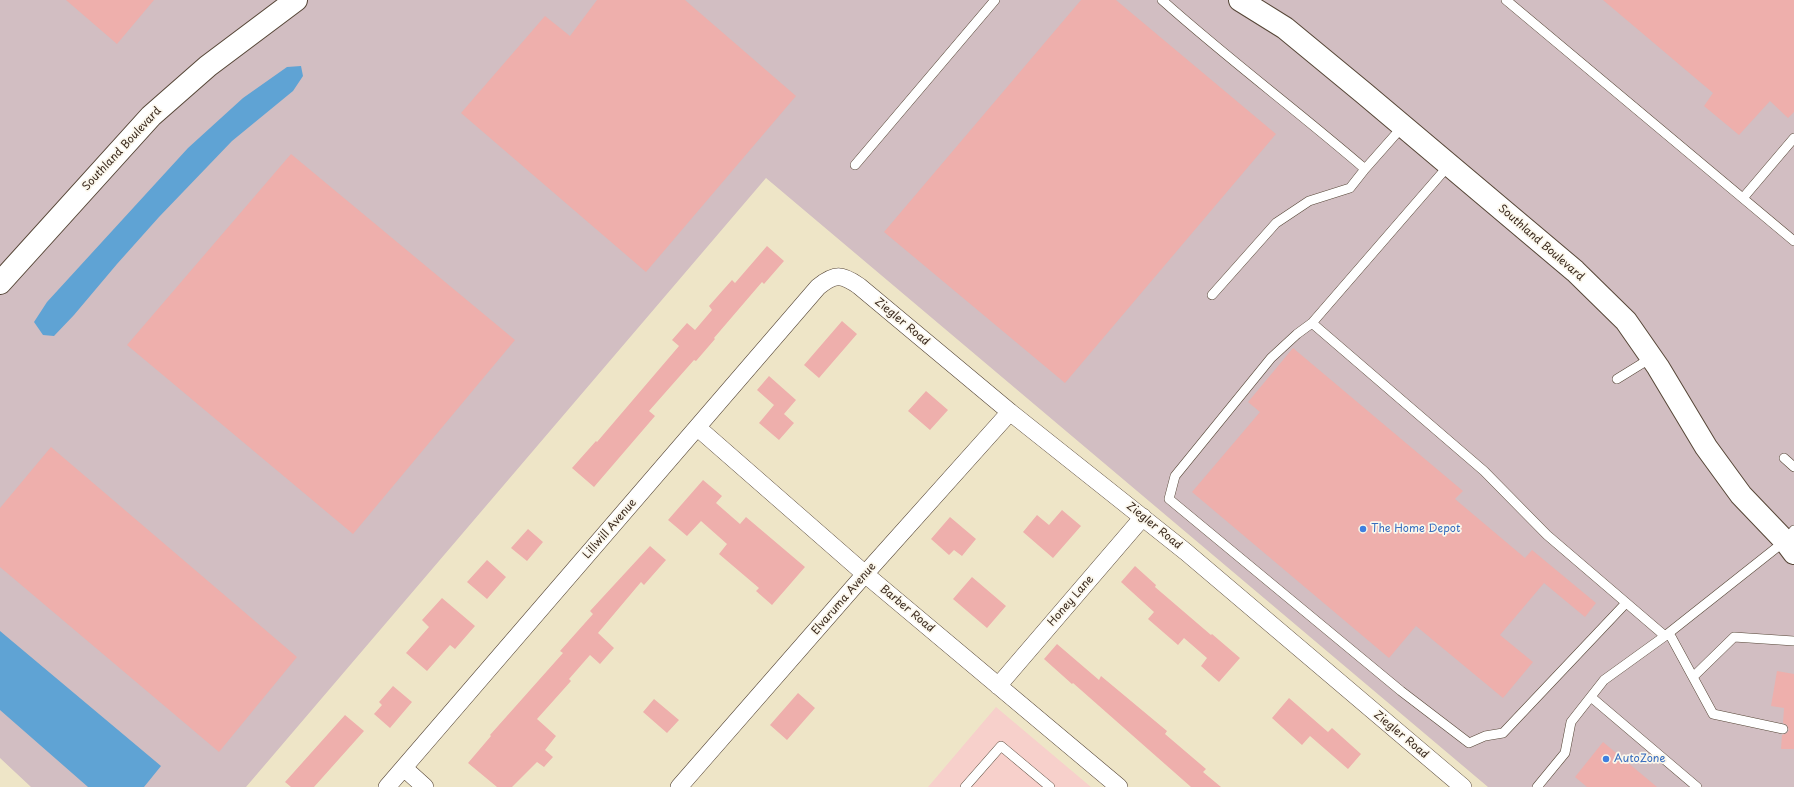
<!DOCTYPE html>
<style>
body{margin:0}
canvas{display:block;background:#eee5c7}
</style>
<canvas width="1794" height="787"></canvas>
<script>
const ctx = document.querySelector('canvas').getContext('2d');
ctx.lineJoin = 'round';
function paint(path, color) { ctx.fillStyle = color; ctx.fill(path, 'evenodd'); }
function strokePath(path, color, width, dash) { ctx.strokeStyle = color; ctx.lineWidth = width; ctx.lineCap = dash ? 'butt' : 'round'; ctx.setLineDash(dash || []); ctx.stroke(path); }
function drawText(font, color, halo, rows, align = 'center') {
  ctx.font = font + ' "Playpen Sans",sans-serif'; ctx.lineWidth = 3.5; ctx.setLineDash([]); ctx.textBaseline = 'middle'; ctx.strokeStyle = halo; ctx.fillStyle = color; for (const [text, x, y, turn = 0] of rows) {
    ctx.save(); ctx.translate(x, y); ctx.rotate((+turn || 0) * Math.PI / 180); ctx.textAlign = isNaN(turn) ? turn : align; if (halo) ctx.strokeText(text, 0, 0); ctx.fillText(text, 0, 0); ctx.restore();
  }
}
paint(new Path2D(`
 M996 707 1091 787H928Z`), '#f7d0cb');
paint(new Path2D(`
 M0 0H1794V787H1488L766 178 246 787H31L0 758Z`), '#d2bec2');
paint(new Path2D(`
 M301 66 303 76 293 91 232 141 159 217 117 264 74 315 54 336 43 335 34 322 47 302 188 148 243 98 287 67Z
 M0 631 161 766 144 787H88L0 710Z`), '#5fa3d4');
paint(new Path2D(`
 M66 0H154L117 44Z
 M597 0H685L796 96 646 272 461 113 545 16 570 36Z
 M1081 0H1116L1276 134 1065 383 884 232Z
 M1603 0H1794V112L1788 118 1770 101 1739 135 1704 106 1713 93Z
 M291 154 515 340 353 534 127 345Z
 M767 246 784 261 764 284 762 282 714 338 715 339 696 361 694 360 649 411 655 416 594 487 572 468 596 441 597 442 679 346 672 340 687 323 695 330 712 310 709 306 732 280 735 283Z
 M842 321 857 334 819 378 804 365Z
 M1293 348 1463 491 1455 499 1525 558 1532 550 1596 603 1585 617 1544 583 1500 635 1533 662 1503 698 1416 626 1389 658 1192 492 1260 412 1248 402Z
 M769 376 796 400 784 414 794 423 779 440 759 423 774 405 757 390Z
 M926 391 948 410 930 430 908 411Z
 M51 447 297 657 219 752 0 567V508Z
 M703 480 722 496 716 503 740 524 746 517 805 567 772 605 756 591 759 588 719 554 727 544 701 521 687 536 668 520Z
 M1062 510 1081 526 1053 558 1023 532 1037 515 1049 525Z
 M950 517 976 539 962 556 954 550 949 555 931 539Z
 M528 529 543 542 527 561 511 548Z
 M650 546 666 560 644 585 641 582 598 633 614 648 600 664 590 655 569 679 571 681 537 719 556 736 545 750 553 757 544 767 537 762 512 787H497L468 763 491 736 490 735 563 653 560 651 593 614 590 611Z
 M487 560 506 577 487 599 467 582Z
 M1135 566 1156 585 1155 587 1211 635 1212 634 1240 658 1219 682 1201 666 1207 658 1184 638 1178 645 1148 619 1154 612 1121 582Z
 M972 577 1006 606 987 628 953 599Z
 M442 598 475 626 455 649 450 645 427 671 406 653 429 627 422 620Z
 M1057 644 1099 680 1101 676 1167 731 1165 734 1206 769 1203 772 1221 787H1191L1073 683 1072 684 1044 659Z
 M1777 671 1794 674V749H1781L1782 735 1787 733 1789 730 1787 725 1783 723 1784 708 1771 706Z
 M393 686 412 702 390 728 374 714 382 705 379 702Z
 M798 693 815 708 787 740 770 725Z
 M1289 698 1328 732 1332 728 1361 754 1348 769 1310 736 1302 745 1272 718Z
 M654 699 679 720 667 733 643 712Z
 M345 715 364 731 314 787H291L285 782Z
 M1603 742 1657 787H1587L1575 777Z`), '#eeafac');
const lane = new Path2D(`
 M1162 0C1228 59 1299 112 1365 169L1403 126
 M1506 0 1794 241
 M855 165 995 0
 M1449 165 1312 323 1484 471 1547 535 1665 636
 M1743 198 1794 138
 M1212 295 1276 223 1309 201 1350 188 1365 169
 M1312 323 1297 334 1271 358 1175 476 1169 499 1401 691 1469 743 1485 736 1503 733 1626 603
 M1617 379 1651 358
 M1784 458 1794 467
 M1669 633 1713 714 1783 729
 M1693 677 1734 637 1794 641
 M1591 697 1697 787
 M965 787 1001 746 1050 787
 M1537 787 1565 753 1571 722 1604 680 1665 636 1785 541 1794 530`);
const street = new Path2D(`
 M698 428 865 574 1119 787
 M998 686 1143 517
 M404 768 425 787
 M387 787 818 287C835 273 842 274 859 286L1010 412 1186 552 1463 787
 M679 787 865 574 1010 412`);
const secondary = new Path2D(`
 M1240 0 1285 28 1365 94 1575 271 1626 321 1658 367 1706 447 1741 495 1785 541 1794 553
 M0 283 151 116 208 66 296 0`);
strokePath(lane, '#564637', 10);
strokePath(street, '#564637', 18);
strokePath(secondary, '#564637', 24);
strokePath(lane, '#fff', 9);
strokePath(street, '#fff', 17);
strokePath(secondary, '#fff', 22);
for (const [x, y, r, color] of [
 [1363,529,4,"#3f7fe0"],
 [1606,759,4,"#3f7fe0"]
]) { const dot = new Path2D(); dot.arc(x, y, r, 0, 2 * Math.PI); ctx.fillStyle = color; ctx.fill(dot); strokePath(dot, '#fbf7ec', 1.5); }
drawText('11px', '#3b2a1e', '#fbf7ec', [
 ["Southland Boulevard",122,149,-47],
 ["Southland Boulevard",1541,243,41],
 ["Ziegler Road",902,322,40],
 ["Ziegler Road",1154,526,39],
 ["Lillwill Avenue",610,529,-49],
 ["Elvaruma Avenue",844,599,-49],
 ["Honey Lane",1071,601,-49],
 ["Barber Road",907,609,40],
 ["Ziegler Road",1401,735,40]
]);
drawText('11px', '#366cbe', '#fbf7ec', [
 ["The Home Depot",1371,529],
 ["AutoZone",1614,759]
], 'left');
</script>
